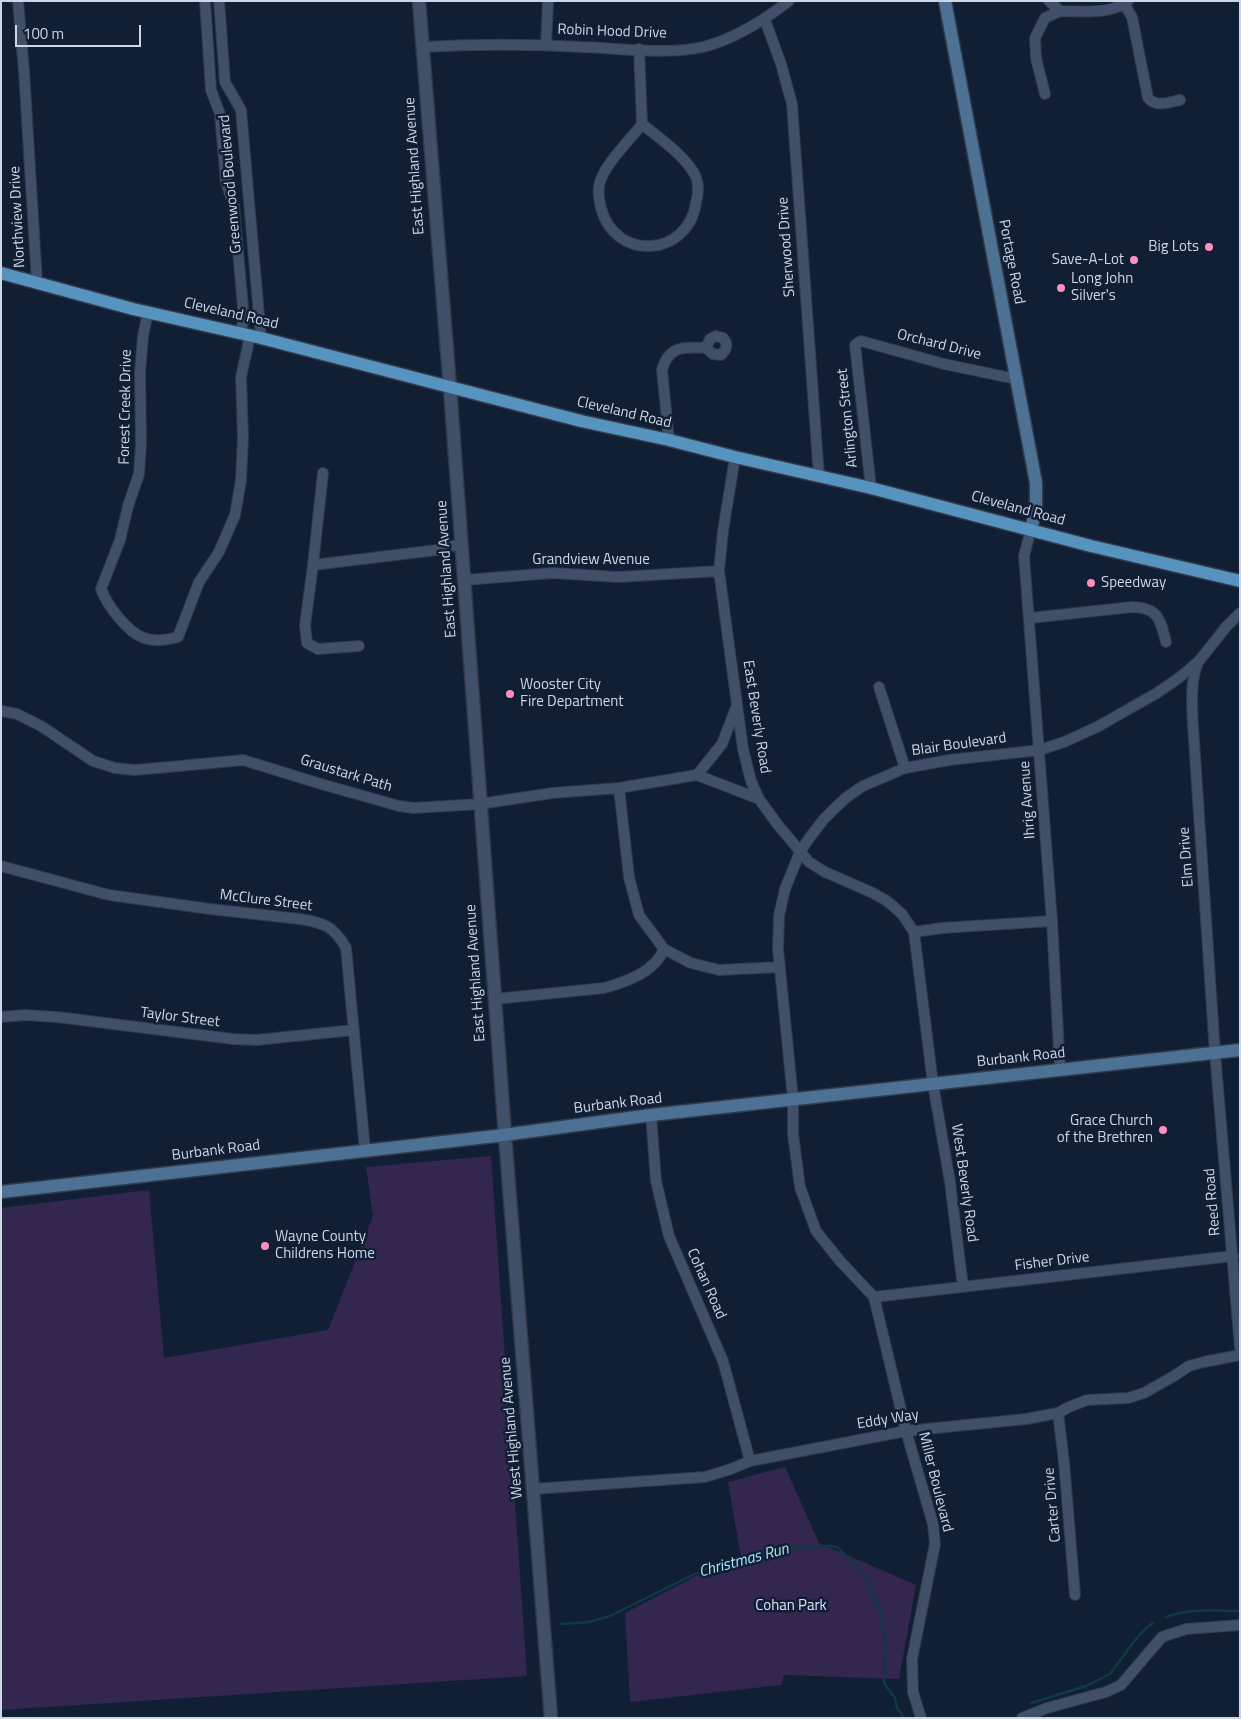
<!DOCTYPE html>
<style>
body{margin:0}
#map{position:relative;width:1241px;height:1719px;overflow:hidden;background:#111f34;font-family:"Titillium Web",sans-serif}
canvas{display:block}
.frame{position:absolute;inset:0;border:2px solid #cdd6e5;pointer-events:none}
.scale{position:absolute;left:15px;top:25px;width:126px;height:22px;box-sizing:border-box;border:2px solid #cdd6e5;border-top:0;padding-left:6px;font-size:15px;line-height:18px;white-space:nowrap;color:#cdd6e5;-webkit-text-stroke:4px #111f34;paint-order:stroke}
</style>
<div id="map">
<canvas width="1241" height="1719"></canvas>
<div class="frame"></div>
<div class="scale">100 m</div>
</div>
<script>
const ctx = document.querySelector('canvas').getContext('2d');
ctx.lineJoin = 'round';
function paint(path, color) { ctx.fillStyle = color; ctx.fill(path, 'evenodd'); }
function strokePath(path, color, width, dash) { ctx.strokeStyle = color; ctx.lineWidth = width; ctx.lineCap = dash ? 'butt' : 'round'; ctx.setLineDash(dash || []); ctx.stroke(path); }
function drawText(font, color, halo, rows, align = 'center') {
  ctx.font = font + ' "Titillium Web",sans-serif'; ctx.lineWidth = 5; ctx.setLineDash([]); ctx.textBaseline = 'middle'; ctx.strokeStyle = halo; ctx.fillStyle = color; for (const [text, x, y, turn = 0] of rows) {
    ctx.save(); ctx.translate(x, y); ctx.rotate((+turn || 0) * Math.PI / 180); ctx.textAlign = isNaN(turn) ? turn : align; if (halo) ctx.strokeText(text, 0, 0); ctx.fillText(text, 0, 0); ctx.restore();
  }
}
paint(new Path2D(`
 M491 1156 527 1676 1 1710V1208L149 1190 164 1358 328 1330 373 1216 366 1167Z
 M785 1467 819 1543 916 1585 899 1679 784 1675 781 1685 630 1702 625 1613 723 1562 741 1558 728 1482Z`), '#33264f');
strokePath(new Path2D(`
 M1166 1617C1189 1608 1215 1611 1240 1611
 M561 1624 589 1622 610 1616 705 1569 748 1559 763 1553 773 1554 791 1548 831 1546 838 1548 856 1565 868 1580 880 1611 885 1641 884 1683 895 1698 897 1708 904 1718
 M1031 1703 1086 1686 1110 1674 1136 1639 1146 1628 1153 1623`), '#0f3945', 2.5);
const minor = new Path2D(`
 M18 1 24 71 37 282
 M205 1 211 90 220 114 226 182 234 206 244 319 240 333
 M219 1 225 82 241 110 261 338
 M1049 1 1060 11C1081 11 1111 15 1128 1
 M1124 4 1132 17 1148 98C1157 108 1169 102 1180 100
 M765 20 781 64 792 104 819 477
 M546 45 548 1
 M423 47C476 44 528 44 582 47 617 48 669 55 703 47 735 39 763 21 789 1
 M639 49 642 124
 M1045 94 1036 58 1035 38 1045 18 1060 11
 M642 124C659 138 687 157 696 177 699 185 698 195 696 203 688 257 615 262 601 208 599 200 597 190 600 182 605 164 630 140 642 124Z
 M148 312 143 336 140 372 141 444 139 474 128 506 120 540 101 589C107 605 127 632 144 638 155 642 167 640 178 637L199 582 219 552 235 515 241 480 243 438 241 377 250 336
 M669 440 662 370C669 345 684 347 706 348L713 354 721 355C726 350 729 344 723 338L716 336 710 339 706 348
 M735 457 723 531 719 571 743 749 751 781 759 799 778 825 809 862 825 872 873 893 887 901 902 914 914 932 933 1084 950 1182 963 1287
 M323 473 313 565 305 625 307 643 318 649 359 646
 M871 488 855 345 861 341 944 364 1016 379
 M1031 529 1024 556 1052 921 1060 1070
 M313 565 437 550 461 544
 M464 580 553 573 618 577 719 571
 M1030 618 1132 607C1159 608 1160 619 1166 642
 M1198 662C1190 683 1192 704 1193 726L1215 1053 1240 1348
 M879 687 905 768
 M1 711 17 714 41 726 93 761 115 768 134 770 169 767 243 760 321 784 399 806 413 808 480 804 552 793 619 788 697 775 722 744 737 705
 M697 775 759 799
 M619 788 629 877 639 915 664 949 691 963 719 970 780 967
 M1 866 109 895 210 909 300 919C324 923 334 926 346 948L365 1150
 M914 932 942 928 1052 921
 M495 999 604 988C626 982 655 972 664 949
 M1 1017 25 1015 57 1017 233 1039 256 1040 354 1030
 M651 1115 656 1181 669 1236 723 1361 750 1461
 M874 1297 1233 1256
 M1058 1413 1064 1462 1075 1595
 M533 1489 705 1477 731 1469 750 1461 906 1431 1026 1419 1058 1413 1069 1407 1087 1400 1128 1398 1144 1393 1174 1376 1189 1366 1204 1362 1240 1355
 M921 1718 913 1692 912 1659 935 1544 933 1524 906 1431 874 1297 840 1261 816 1231 800 1187 793 1134V1099L778 949 779 916 785 889 800 852 810 837 824 819 836 807 847 797 863 786 905 768 949 760 1040 750 1064 742 1097 727 1157 693 1180 677 1199 661 1226 627 1240 613
 M1022 1718 1047 1708 1106 1692 1121 1685 1162 1637 1186 1629 1240 1625`);
const tertiary = new Path2D(`
 M419 1 450 388 505 1135 551 1718`);
const secondary = new Path2D(`
 M945 1 1036 483V509L1031 529
 M1 1192 496 1136 651 1115 1240 1050`);
const primary = new Path2D(`
 M1 273 133 309 261 338 581 421 669 440 735 457 871 488 1091 546 1240 581`);
strokePath(minor, '#32394b', 12);
strokePath(tertiary, '#32394b', 15);
strokePath(secondary, '#32394b', 15);
strokePath(primary, '#32394b', 15);
strokePath(minor, '#405068', 10);
strokePath(tertiary, '#405068', 12);
strokePath(secondary, '#4c7194', 12);
strokePath(primary, '#5793bf', 12);
for (const [x, y, r, color] of [
 [1209,247,5,"#fd8ebe"],
 [1134,260,5,"#fd8ebe"],
 [1061,288,5,"#fd8ebe"],
 [1091,583,5,"#fd8ebe"],
 [510,694,5,"#fd8ebe"],
 [1163,1130,5,"#fd8ebe"],
 [265,1246,5,"#fd8ebe"]
]) { const dot = new Path2D(); dot.arc(x, y, r, 0, 2 * Math.PI); ctx.fillStyle = color; ctx.fill(dot); strokePath(dot, '#111f34', 2); }
drawText('15px', '#cdd6e5', '#111f34', [
 ["Robin Hood Drive",612,32,2],
 ["East Highland Avenue",415,166,-94],
 ["Greenwood Boulevard",231,184,-95],
 ["Northview Drive",18,217,-93],
 ["Sherwood Drive",787,247,-94],
 ["Portage Road",1011,262,79],
 ["Cleveland Road",231,314,13],
 ["Orchard Drive",939,345,14],
 ["Forest Creek Drive",126,407,-89],
 ["Cleveland Road",624,413,13],
 ["Arlington Street",848,418,-96],
 ["Cleveland Road",1018,509,15],
 ["Grandview Avenue",591,560],
 ["East Highland Avenue",447,569,-94],
 ["East Beverly Road",756,717,81],
 ["Blair Boulevard",959,745,-8],
 ["Graustark Path",346,774,17],
 ["Ihrig Avenue",1028,800,-94],
 ["Elm Drive",1187,857,-94],
 ["McClure Street",266,901,7],
 ["East Highland Avenue",476,973,-94],
 ["Taylor Street",180,1018,7],
 ["Burbank Road",1021,1058,-6],
 ["Burbank Road",618,1104,-7],
 ["Burbank Road",216,1151,-7],
 ["West Beverly Road",964,1183,82],
 ["Reed Road",1213,1202,-95],
 ["Fisher Drive",1052,1262,-7],
 ["Cohan Road",706,1284,66],
 ["Eddy Way",888,1420,-9],
 ["West Highland Avenue",512,1428,-95],
 ["Miller Boulevard",935,1482,76],
 ["Carter Drive",1053,1505,-95]
]);
drawText('15px', '#cdd6e5', '#111f34', [
 ["Big Lots",1199,247,"right"],
 ["Save-A-Lot",1124,260,"right"],
 ["Long John",1071,279],
 ["Silver's",1071,296],
 ["Speedway",1101,583],
 ["Wooster City",520,685],
 ["Fire Department",520,702],
 ["Grace Church",1153,1121,"right"],
 ["of the Brethren",1153,1138,"right"],
 ["Wayne County",275,1237],
 ["Childrens Home",275,1254]
], 'left');
drawText('15px', '#e4dcfd', '#111f34', [
 ["Cohan Park",791,1606]
]);
drawText('italic 16px', '#a8e5f9', '#111f34', [
 ["Christmas Run",744,1561,-15]
]);
</script>
